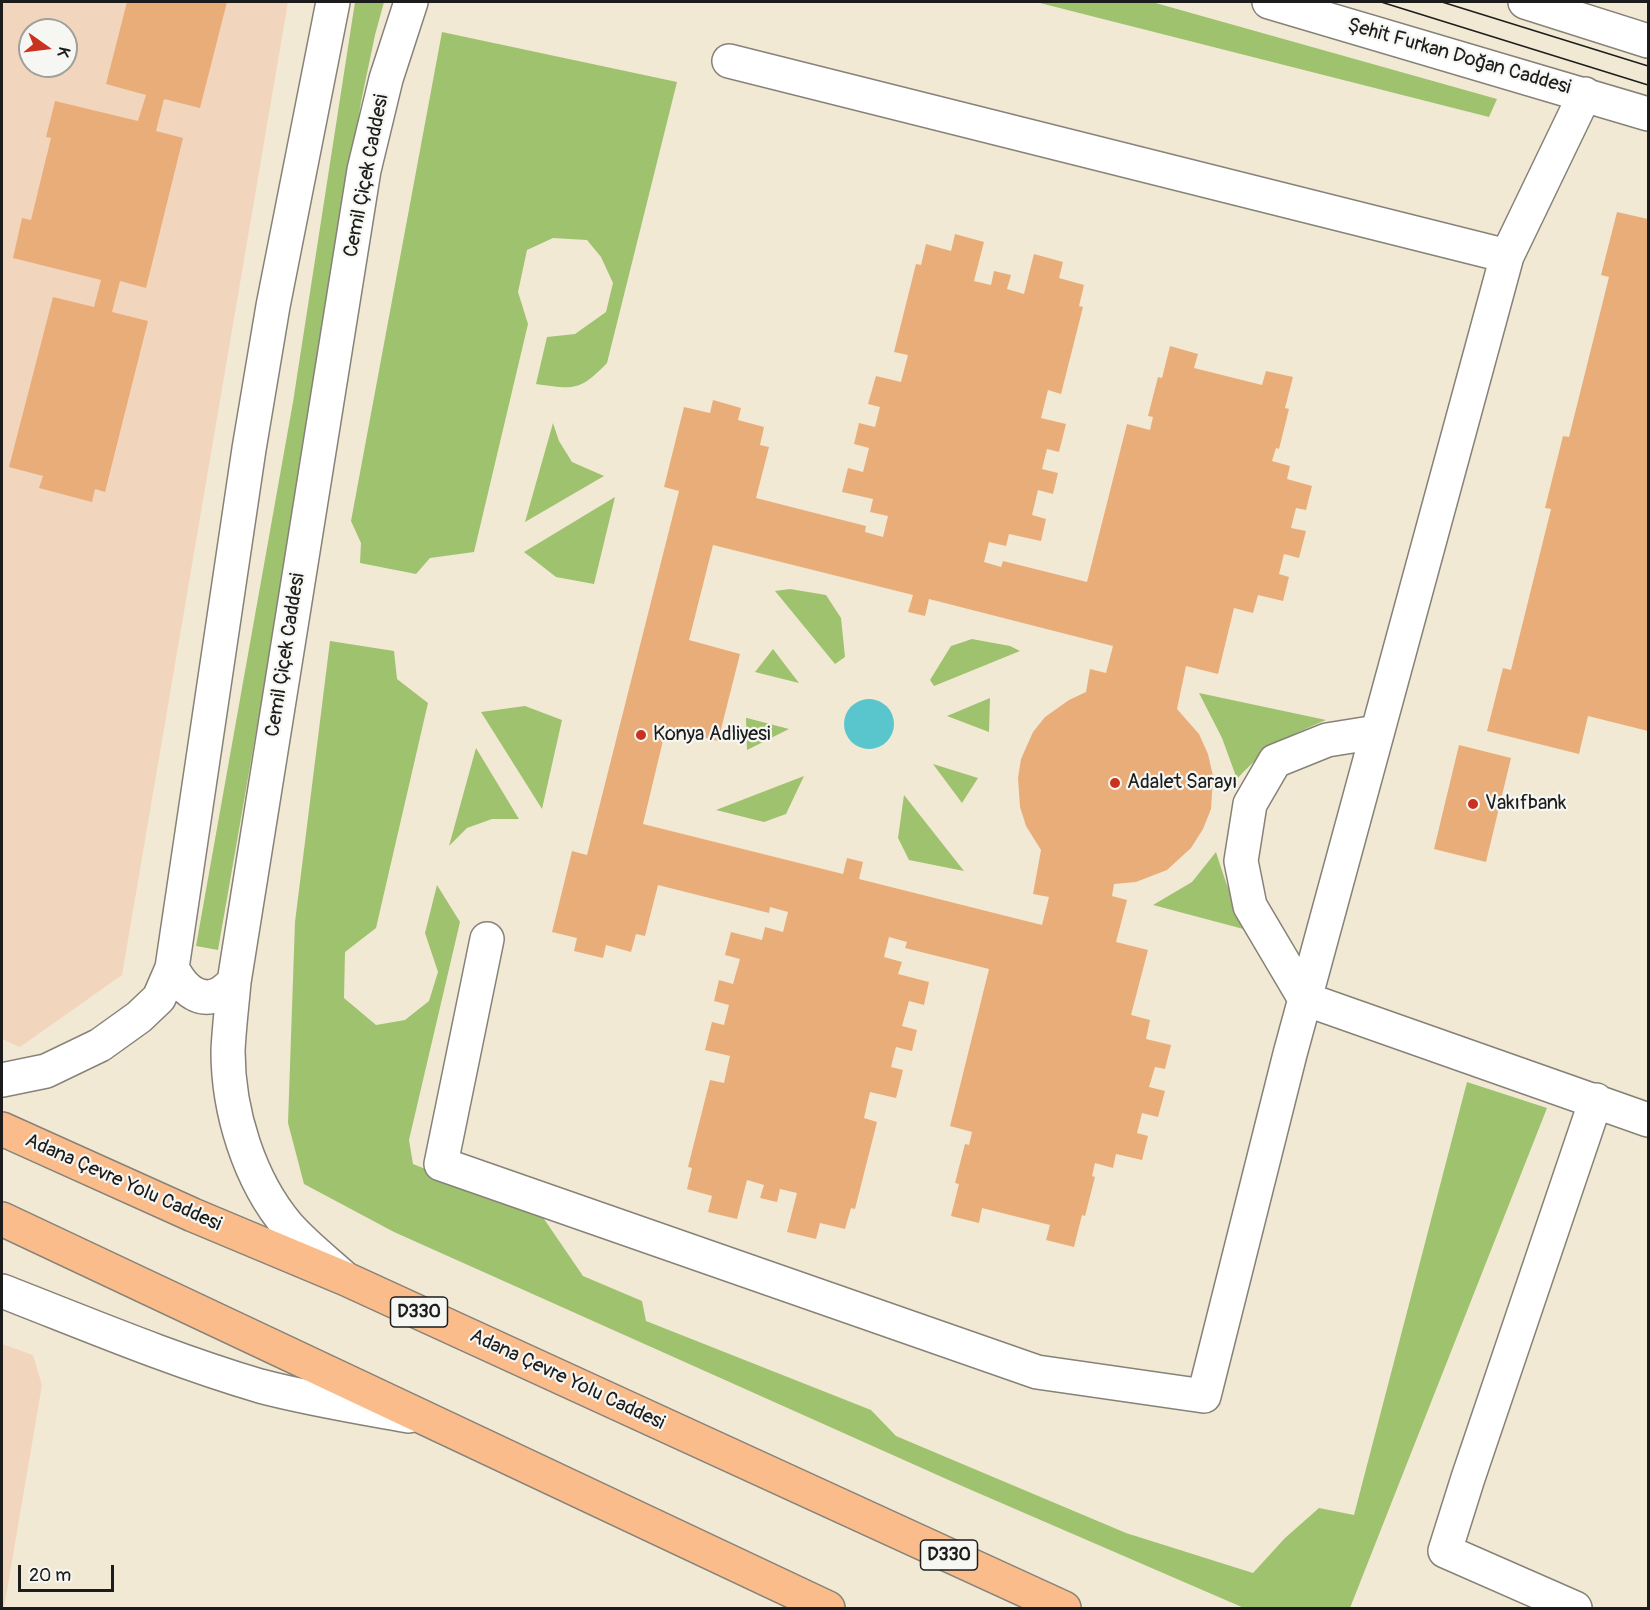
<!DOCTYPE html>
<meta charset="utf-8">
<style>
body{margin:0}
#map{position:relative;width:1650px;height:1610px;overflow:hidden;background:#f2e9d5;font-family:Pangolin,sans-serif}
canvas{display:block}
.frame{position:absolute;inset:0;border:3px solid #1c1c1c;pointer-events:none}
.north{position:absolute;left:18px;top:18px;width:60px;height:60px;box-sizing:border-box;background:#f6f6f2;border:2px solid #9f9f9c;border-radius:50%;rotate:104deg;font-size:16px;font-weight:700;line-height:24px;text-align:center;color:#1c1c1c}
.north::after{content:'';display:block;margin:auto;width:21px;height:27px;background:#c8321e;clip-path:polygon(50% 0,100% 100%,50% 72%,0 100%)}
.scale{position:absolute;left:18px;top:1565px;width:96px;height:27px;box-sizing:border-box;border:3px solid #1c1c1c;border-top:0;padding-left:8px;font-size:18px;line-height:21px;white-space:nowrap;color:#1c1c1c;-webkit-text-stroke:4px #f6f6f2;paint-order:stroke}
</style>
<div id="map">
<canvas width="1650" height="1610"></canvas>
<div class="frame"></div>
<div class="north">K</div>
<div class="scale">20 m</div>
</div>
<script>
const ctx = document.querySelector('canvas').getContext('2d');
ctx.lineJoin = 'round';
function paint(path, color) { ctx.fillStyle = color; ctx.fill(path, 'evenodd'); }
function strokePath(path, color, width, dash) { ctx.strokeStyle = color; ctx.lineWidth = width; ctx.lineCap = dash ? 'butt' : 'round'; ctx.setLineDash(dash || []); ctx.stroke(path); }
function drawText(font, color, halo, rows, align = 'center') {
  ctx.font = font + ' Pangolin,sans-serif'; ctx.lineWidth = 4.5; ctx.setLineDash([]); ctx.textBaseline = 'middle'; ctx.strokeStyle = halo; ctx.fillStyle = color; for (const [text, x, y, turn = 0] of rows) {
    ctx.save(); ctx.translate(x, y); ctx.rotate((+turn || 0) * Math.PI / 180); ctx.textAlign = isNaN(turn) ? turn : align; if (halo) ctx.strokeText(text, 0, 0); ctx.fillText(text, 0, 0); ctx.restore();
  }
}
paint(new Path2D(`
 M2 2H288L122 975 20 1047 2 1039ZM30 30H66V66H30Z
 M2 1344 33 1355 42 1385 4 1608H2Z`), '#f2d5bd');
paint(new Path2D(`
 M355 2H384L375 35 361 102 313 405 218 950 196 946 293 402Z
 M1036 2H1152L1497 99 1489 117Z
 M442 32 677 82 607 363C579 392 574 389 536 384L547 337 575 334 606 312 613 283 601 257 587 240 553 238 527 250 518 292 528 324 474 552 430 558 416 574 360 563 361 543 351 521Z
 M553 423 559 441 572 462 604 476 525 522Z
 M615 497 594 584 556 577 524 552Z
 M790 589 826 595 841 618 845 657 835 664 775 591Z
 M972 639 1010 646 1020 651 934 686 930 680 951 646Z
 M330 641 394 651 397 679 428 703 376 928 345 952 344 998 376 1025 405 1020 429 1001 438 972 425 933 437 885 460 922 409 1140 413 1164 542 1216 583 1276 642 1301 646 1321 871 1410 896 1436 1126 1533 1253 1573 1285 1538 1319 1508 1354 1515 1467 1082 1547 1108 1350 1608H1244L962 1486 394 1232 304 1184 288 1123 295 922Z
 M773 649 799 683 755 672Z
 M1199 693 1326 720C1286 737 1267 746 1237 779L1222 738Z
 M990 698 989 732 947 716Z
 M525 706 562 720 542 809 481 712Z
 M746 718H747L789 729 747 750Z
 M476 748 519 819H492L467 828 449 846Z
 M933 764 978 778 962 803Z
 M804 776 786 814 764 822 716 810Z
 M904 795 964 871 909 860 898 838Z
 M1216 852C1225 880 1233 907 1251 931L1153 905 1192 882Z`), '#9ec26d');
paint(new Path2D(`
 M844 724a25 25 0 1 1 50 0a25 25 0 1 1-50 0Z`), '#58c6cc');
paint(new Path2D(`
 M127 2H227L200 108 164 99 156 131 183 138 146 288 120 281 112 312 148 321 105 492 95 489 92 502 39 488 43 476 9 467 53 297 94 307 101 280 13 258 22 218 31 220 51 138 46 137 55 101 138 121 146 95 106 84Z
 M1617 212 1648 219V731L1588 716 1579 754 1487 731 1503 668 1511 670 1551 509 1545 508 1563 436 1569 437 1609 277 1601 275Z
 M955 234 984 242 974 281 991 285 994 271 1011 275 1007 289 1024 294 1034 254 1063 262 1059 278 1084 285 1079 306 1083 307 1061 394 1048 390 1041 418 1066 424 1059 452 1047 449 1042 469 1058 473 1053 494 1038 490 1032 515 1046 519 1041 541 1009 534 1006 546 989 542 984 562 1001 567 1003 561 1087 582 1127 424 1150 430 1153 417 1148 416 1158 377 1162 378 1170 346 1198 354 1194 368 1262 385 1266 371 1293 377 1285 408 1289 409 1279 449 1276 448 1272 461 1290 466 1287 479 1312 486 1306 510 1296 508 1291 528 1306 531 1299 558 1284 554 1279 574 1289 577 1283 601 1258 595 1253 613 1234 608 1218 674 1186 666 1177 709 1199 734 1208 754 1213 776 1211 809 1203 829 1191 848 1167 870 1136 882 1114 884 1112 896 1127 900 1116 942 1148 950 1131 1015 1150 1020 1146 1039 1171 1045 1165 1069 1155 1067 1149 1087 1165 1091 1158 1117 1142 1113 1137 1133 1148 1136 1142 1160 1116 1154 1113 1168 1095 1163 1092 1176 1095 1177 1085 1216 1082 1215 1074 1247 1046 1240 1050 1225 982 1208 979 1223 951 1216 959 1184 955 1183 965 1144 969 1145 972 1132 950 1126 989 969 905 948 907 942 889 937 884 957 902 962 898 974 929 982 924 1005 909 1001 902 1026 917 1030 912 1051 896 1047 891 1067 903 1070 896 1098 870 1092 864 1118 877 1122 855 1209 851 1208 845 1229 820 1223 816 1239 787 1232 797 1193 780 1189 777 1202 760 1198 764 1185 747 1180 737 1219 708 1212 712 1196 687 1189 692 1168 688 1167 710 1080 724 1083 730 1056 705 1050 712 1022 724 1025 729 1005 714 1001 719 980 733 984 740 959 725 955 731 932 762 940 765 927 783 932 788 912 770 907 769 913 658 885 645 936 636 934 631 952 606 945 603 958 574 951 577 938 552 932 572 851 587 855 679 491 664 487 684 407 710 413 713 400 741 408 738 420 764 427 760 445 769 447 756 498 866 526 865 532 883 537 888 516 870 512 873 499 842 492 848 468 863 472 869 448 854 444 859 423 875 427 880 407 868 404 876 376 901 382 908 355 894 352 916 264 921 265 926 244 951 251ZM713 545 913 595 908 612 925 616 929 599 1113 646 1106 673 1090 669 1086 692 1069 700 1045 717 1033 732 1021 759 1018 778 1020 807 1026 826 1041 850 1033 894 1049 897 1042 925 859 879 863 862 847 858 843 874 643 824 666 728 718 741 740 654 689 640Z
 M1459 745 1511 758 1486 862 1434 849Z`), '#e9ad7a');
const minor = new Path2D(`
 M1269 2 1648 114
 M1525 2 1648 41
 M729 61 1507 256
 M1377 732 1327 740 1275 761 1250 804 1241 861 1250 906 1305 999 1648 1120
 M487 939 441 1164 1037 1372 1204 1396 1290 1054 1507 256 1585 94
 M172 968C181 985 197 1005 219 994 225 991 230 986 234 982
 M2 1080 46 1071 100 1045 139 1017 159 998 172 968 249 449 273 306 333 2
 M342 1276C324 1260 304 1244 288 1226 249 1180 228 1111 228 1051 229 1028 232 1005 234 982L364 170 386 79 411 2
 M2 1291C87 1324 172 1360 260 1386 309 1399 359 1407 409 1416
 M1575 1608 1445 1551 1468 1478 1596 1100`);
const highway = new Path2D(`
 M2 1129 193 1215 346 1279 1064 1608
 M2 1219 828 1608`);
strokePath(minor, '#878278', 36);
strokePath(highway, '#878278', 36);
strokePath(minor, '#fff', 33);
strokePath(highway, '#fabc8b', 33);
strokePath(new Path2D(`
 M1381 2 1648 85
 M1442 2 1648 66`), '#1c1c1c', 1.5);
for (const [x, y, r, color] of [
 [641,735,6,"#c8321e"],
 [1115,783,6,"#c8321e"],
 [1473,804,6,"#c8321e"]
]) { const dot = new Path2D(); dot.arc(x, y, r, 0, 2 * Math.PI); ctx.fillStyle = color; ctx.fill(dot); strokePath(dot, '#f6f6f2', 2); }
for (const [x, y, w] of [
 [419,1312,57],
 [949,1555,57]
]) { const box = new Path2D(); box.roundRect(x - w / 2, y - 15, w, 30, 4.5); ctx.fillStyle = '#f6f6f2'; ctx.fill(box); strokePath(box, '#1c1c1c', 1.5); }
drawText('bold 18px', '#1c1c1c', null, [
 ["D330",419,1312],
 ["D330",949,1555]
]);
drawText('20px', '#1c1c1c', '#f6f6f2', [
 ["Şehit Furkan Doğan Caddesi",1459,57,16],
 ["Cemil Çiçek Caddesi",367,176,-79],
 ["Cemil Çiçek Caddesi",286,655,-81],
 ["Adana Çevre Yolu Caddesi",123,1183,24],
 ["Adana Çevre Yolu Caddesi",567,1380,25]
]);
drawText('20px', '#1c1c1c', '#f6f6f2', [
 ["Konya Adliyesi",653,735],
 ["Adalet Sarayı",1127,783],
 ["Vakıfbank",1485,804]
], 'left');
</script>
